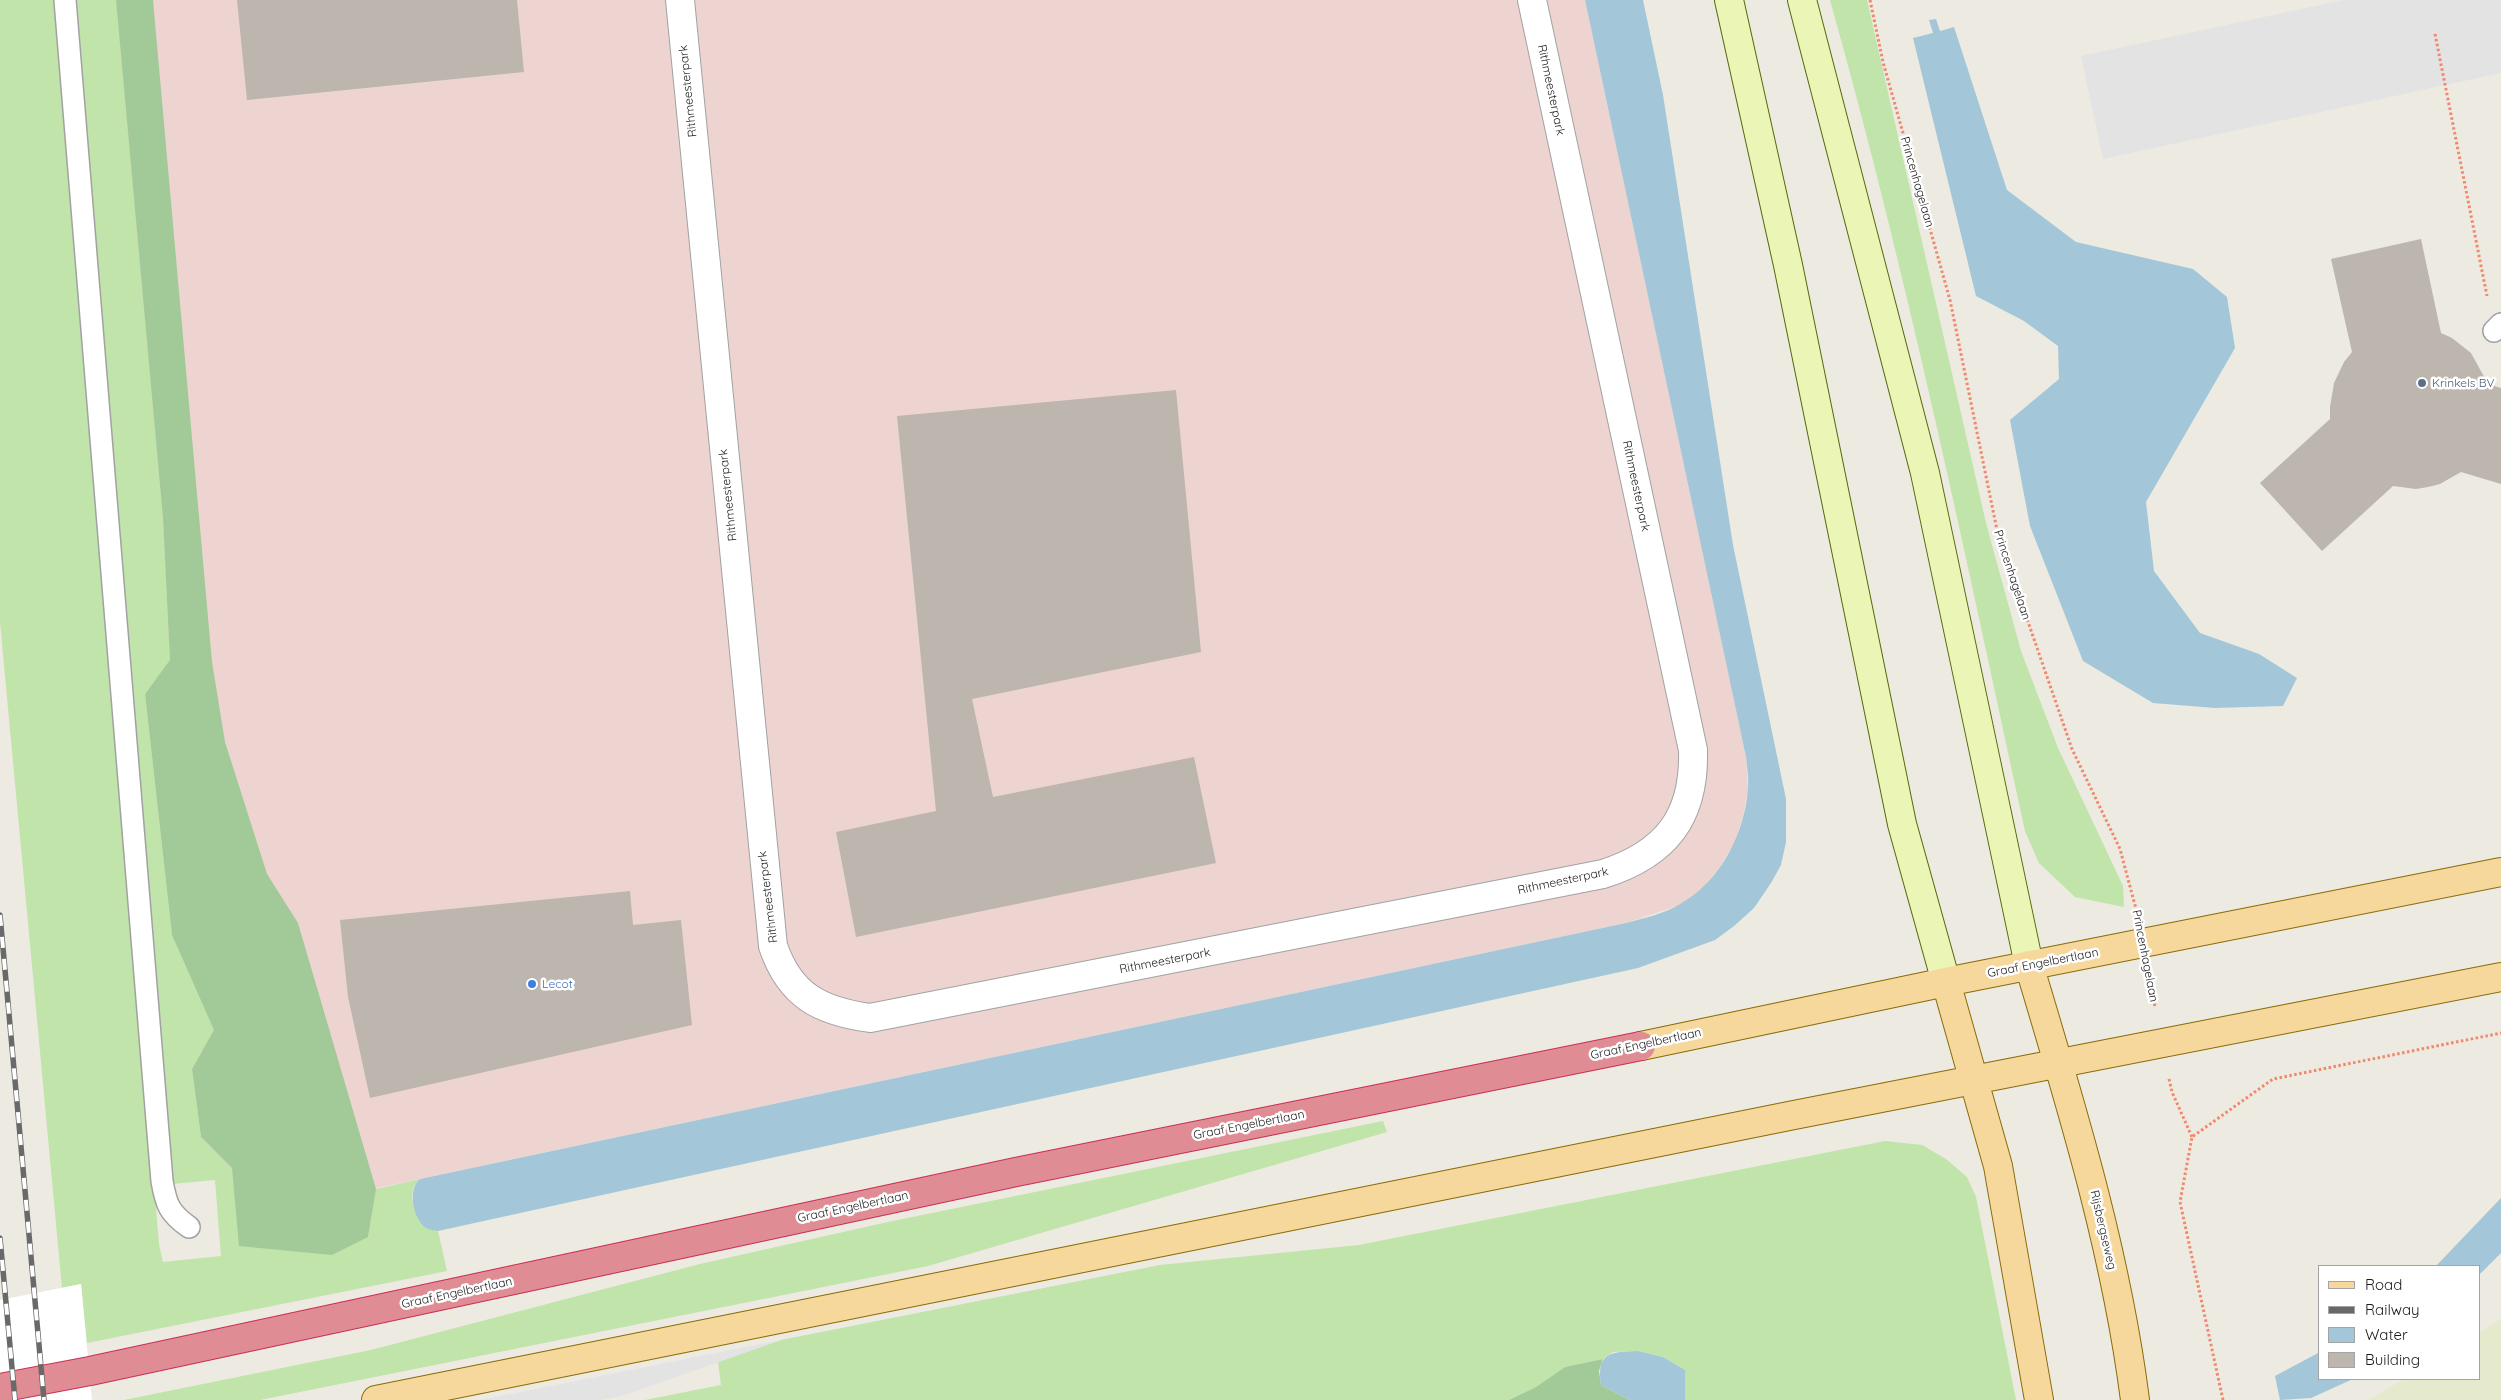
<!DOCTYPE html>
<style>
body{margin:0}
#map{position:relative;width:2501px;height:1400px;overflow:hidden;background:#eceae1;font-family:Quicksand,sans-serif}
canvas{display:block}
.legend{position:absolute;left:2318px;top:1265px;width:162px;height:115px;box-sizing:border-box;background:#fff;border:1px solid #a4a4a4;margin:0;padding:6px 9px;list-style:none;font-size:15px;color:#1b1b1b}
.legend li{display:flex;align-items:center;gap:10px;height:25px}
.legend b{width:25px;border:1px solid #a4a4a4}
</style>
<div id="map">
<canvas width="2501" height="1400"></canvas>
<ul class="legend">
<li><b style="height:6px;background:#f6d89d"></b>Road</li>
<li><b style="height:6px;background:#696969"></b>Railway</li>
<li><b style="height:14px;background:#a3c7d8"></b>Water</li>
<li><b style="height:14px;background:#bcb6ae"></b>Building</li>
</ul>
</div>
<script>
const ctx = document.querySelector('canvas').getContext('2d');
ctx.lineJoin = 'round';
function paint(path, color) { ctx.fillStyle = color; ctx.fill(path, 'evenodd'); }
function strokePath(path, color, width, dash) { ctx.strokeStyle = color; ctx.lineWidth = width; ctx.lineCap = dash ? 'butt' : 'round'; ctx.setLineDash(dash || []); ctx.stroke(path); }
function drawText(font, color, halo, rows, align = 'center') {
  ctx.font = font + ' Quicksand,sans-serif'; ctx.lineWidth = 5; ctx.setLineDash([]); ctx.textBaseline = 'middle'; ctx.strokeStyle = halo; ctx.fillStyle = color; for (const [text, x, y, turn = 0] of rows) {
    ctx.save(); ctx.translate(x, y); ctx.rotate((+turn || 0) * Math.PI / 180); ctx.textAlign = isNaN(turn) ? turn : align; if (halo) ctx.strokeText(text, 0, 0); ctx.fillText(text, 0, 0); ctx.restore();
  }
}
paint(new Path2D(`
 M76 0H1585L1746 757 1748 789 1743 816 1735 842 1719 868 1702 889 1680 905 1626 923 377 1188 368 1237 227 1264Z`), '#edd4d1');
paint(new Path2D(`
 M2501 1319V1400H2369L2404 1379H2480V1332Z`), '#e5eacd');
paint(new Path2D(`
 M0 0H55L159 1244 163 1262 221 1256 215 1180 172 1184 73 0H116L163 518 170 660 145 694 172 934 214 1030 192 1069 201 1137 232 1168 240 1246 368 1237 376 1189 420 1179C402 1193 418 1228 438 1231L447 1271 87 1343 81 1284 62 1288 0 622Z
 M1830 0H1867L1986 523 2021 651 2058 748 2123 886 2124 907 2075 897 2039 863 2025 831C1965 553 1907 274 1830 0Z
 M1383 1121 1387 1132 928 1266 260 1400H124L371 1350 700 1264 888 1222Z
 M1885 1141 1922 1145 1946 1159 1967 1177 1976 1197 2016 1400H1685V1370L1663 1357 1638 1351 1613 1352 1603 1359 1565 1367 1536 1387 1509 1400H645L721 1385 718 1362 781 1340 1160 1265 1359 1245Z`), '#c0e4a9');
paint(new Path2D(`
 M116 0H153L212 662 225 742 267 874 298 923 376 1189 368 1237 332 1255 239 1246 232 1168 201 1137 192 1069 214 1030 172 935 145 694 170 660 163 518Z
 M1603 1359 1599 1371 1601 1385 1630 1400H1509L1536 1387 1565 1367Z`), '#a2c998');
paint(new Path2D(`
 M2344 0H2501V73L2103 159 2081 56Z
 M781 1340 622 1396 602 1400H481Z`), '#e3e3e3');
paint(new Path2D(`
 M1585 0H1643L1663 95 1733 545 1786 799V842L1781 865 1771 883 1754 908 1734 926 1715 940 1638 968 438 1231C434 1230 429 1230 426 1228 413 1219 407 1189 420 1179L1626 923C1644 918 1664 914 1680 904 1720 882 1745 833 1748 788 1749 778 1747 768 1746 757Z
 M1936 19 1940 31 1954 27 2007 190 2076 242 2193 269 2227 297 2235 348 2146 502 2154 571 2200 633 2259 654 2297 678 2283 706 2215 708 2153 703 2083 661 2030 526 2010 420 2059 379 2058 346 2024 321 1976 296 1913 38 1933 33 1929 20Z
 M2501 1198V1253L2480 1274V1266H2436Z
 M1638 1351 1663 1357 1685 1370V1400H1630L1601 1385C1596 1352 1611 1352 1638 1351Z
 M2320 1352V1379H2353L2311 1398 2280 1400 2275 1376Z`), '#a3c7d8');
paint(new Path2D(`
 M81 1284 92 1400H0V1300Z`), '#fff');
paint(new Path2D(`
 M237 0H517L524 72 247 100Z
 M2421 239 2441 333 2452 338 2471 353 2488 384 2501 388V484L2461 472 2440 484 2428 487 2416 489 2393 486 2322 551 2260 483 2330 419V407L2334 383 2344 362 2352 352 2331 259Z
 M1176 390 1201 652 972 699 993 797 1194 757 1216 863 856 937 836 832 936 811 897 416Z
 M630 891 633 925 681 920 692 1025 370 1098 348 997 340 920Z`), '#bcb6ae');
const lane = new Path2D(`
 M65 0 162 1181C166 1204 169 1213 189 1227
 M2494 331 2501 324`);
const street = new Path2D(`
 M680 0 773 946C790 996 820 1011 870 1018L1603 874C1666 854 1695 817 1693 750L1532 0`);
const secondary = new Path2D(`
 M1729 0 1788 265 1902 824 1946 982
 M1802 0 1925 473 2029 965`);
const primary = new Path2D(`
 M2029 965C2072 1109 2116 1251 2135 1400
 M1946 982 1998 1166 2039 1400
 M1641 1046 1946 982 2501 872
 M376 1400 1794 1115 2501 977`);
const highway = new Path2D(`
 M0 1388 90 1371 1016 1172 1641 1046`);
strokePath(lane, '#a2a2a2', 24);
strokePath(street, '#a2a2a2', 30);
strokePath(secondary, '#56690b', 30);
strokePath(primary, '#896b09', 30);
strokePath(highway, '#cb2e54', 30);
strokePath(new Path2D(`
 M1870 0 1883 62 1950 300 1998 535 2072 749 2120 849 2136 909
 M2435 34 2487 296
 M2150 979 2155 1007
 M2169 1079 2172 1092 2192 1137
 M2223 1400 2180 1202 2192 1137 2273 1079 2501 1033`), '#f1886d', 3, [2.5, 2.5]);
strokePath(lane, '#fff', 21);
strokePath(street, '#fff', 28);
strokePath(secondary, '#ebf5b6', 28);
strokePath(primary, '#f6d89d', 28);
strokePath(highway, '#e08c94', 28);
const rail = new Path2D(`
 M0 915 44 1400
 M0 1238 15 1400`);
strokePath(rail, '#696969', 5.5);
strokePath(rail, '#fff', 4, [11]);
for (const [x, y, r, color] of [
 [2422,383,5,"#5c6f8a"],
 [532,984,5,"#3f7fe0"]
]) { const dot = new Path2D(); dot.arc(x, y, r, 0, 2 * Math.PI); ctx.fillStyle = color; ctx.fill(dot); strokePath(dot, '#fff', 2); }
drawText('12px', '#1b1b1b', '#fff', [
 ["Rithmeesterpark",1551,90,78],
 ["Rithmeesterpark",688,91,-96],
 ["Princenhagelaan",1917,182,74],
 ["Rithmeesterpark",1636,486,78],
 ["Rithmeesterpark",728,495,-96],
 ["Princenhagelaan",2012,575,72],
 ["Rithmeesterpark",1563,881,-12],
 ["Rithmeesterpark",768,897,-97],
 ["Princenhagelaan",2145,956,79],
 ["Rithmeesterpark",1165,961,-11],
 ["Graaf Engelbertlaan",2043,963,-11],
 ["Graaf Engelbertlaan",1646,1044,-12],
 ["Graaf Engelbertlaan",1249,1125,-11],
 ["Graaf Engelbertlaan",853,1207,-12],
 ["Rijsbergseweg",2103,1230,77],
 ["Graaf Engelbertlaan",457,1293,-12]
]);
drawText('12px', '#4e5e75', '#fff', [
 ["Krinkels BV",2432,383]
], 'left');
drawText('12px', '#366cbe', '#fff', [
 ["Lecot",542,984]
], 'left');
</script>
